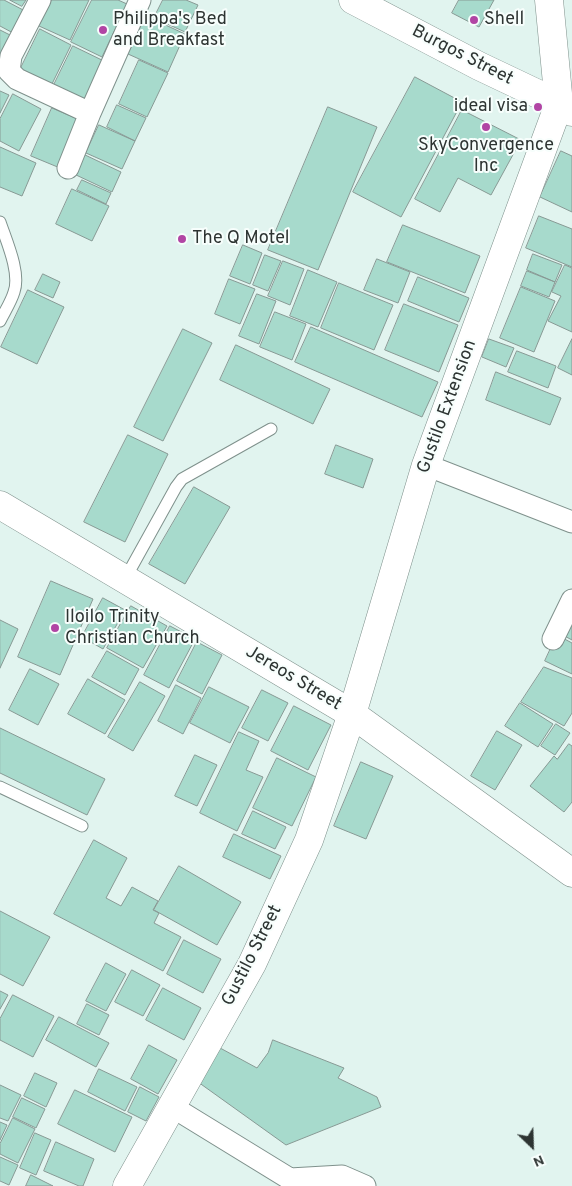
<!DOCTYPE html>
<style>
body{margin:0}
#map{position:relative;width:572px;height:1186px;overflow:hidden;background:#e1f4ef;font-family:Overpass,sans-serif}
canvas{display:block}
.north{position:absolute;left:507px;top:1121px;width:50px;height:50px;-webkit-text-stroke:4px #f7fefc;paint-order:stroke;rotate:156deg;font-size:14px;font-weight:700;line-height:20px;text-align:center;color:#2d3432}
.north::after{content:'';display:block;margin:auto;width:18px;height:22px;background:#2d3432;clip-path:polygon(50% 0,100% 100%,50% 72%,0 100%)}
</style>
<div id="map">
<canvas width="572" height="1186"></canvas>
<div class="north">N</div>
</div>
<script>
const ctx = document.querySelector('canvas').getContext('2d');
ctx.lineJoin = 'round';
function paint(path, color) { ctx.fillStyle = color; ctx.fill(path, 'evenodd'); }
function strokePath(path, color, width, dash) { ctx.strokeStyle = color; ctx.lineWidth = width; ctx.lineCap = dash ? 'butt' : 'round'; ctx.setLineDash(dash || []); ctx.stroke(path); }
function drawText(font, color, halo, rows, align = 'center') {
  ctx.font = font + ' Overpass,sans-serif'; ctx.lineWidth = 4; ctx.setLineDash([]); ctx.textBaseline = 'middle'; ctx.strokeStyle = halo; ctx.fillStyle = color; for (const [text, x, y, turn = 0] of rows) {
    ctx.save(); ctx.translate(x, y); ctx.rotate((+turn || 0) * Math.PI / 180); ctx.textAlign = isNaN(turn) ? turn : align; if (halo) ctx.strokeText(text, 0, 0); ctx.fillText(text, 0, 0); ctx.restore();
  }
}
const building = new Path2D(`
 M0 0H4L27 12 15 34 0 26Z
 M10 0H26L22 6Z
 M52 0H89L70 40 39 26Z
 M92 0H118L127 4 102 57 71 42Z
 M163 0H186L198 5 185 32 154 18Z
 M459 0H494L479 27 452 13Z
 M146 16 185 34 168 72 128 54Z
 M40 29 71 45 51 86 19 72Z
 M0 30 12 36 0 59Z
 M73 46 108 63 86 106 52 89Z
 M139 60 168 73 147 117 119 104Z
 M415 77 462 102 401 217 353 192Z
 M0 91 9 95 0 113Z
 M13 94 41 109 19 151 0 141V119Z
 M117 105 146 118 135 141 107 127Z
 M328 107 377 127 318 270 268 250Z
 M52 108 80 120 60 168 31 156Z
 M462 110 521 140 491 195 458 178 440 212 415 199Z
 M99 125 135 141 122 169 86 153Z
 M0 147 36 163 22 196 0 187Z
 M561 151 572 156V212L540 197Z
 M83 154 121 172 112 192 74 174Z
 M82 180 111 193 106 204 77 190Z
 M72 189 109 206 92 241 56 224Z
 M539 216 572 229V267L526 248Z
 M403 225 480 256 465 293 387 262Z
 M243 245 262 253 250 284 230 276Z
 M533 254 562 265 555 282 527 270Z
 M265 255 281 261 268 291 253 285Z
 M377 259 410 272 398 303 364 290Z
 M283 261 304 269 290 305 268 296Z
 M565 265 572 268V332L548 321 561 296 552 292Z
 M308 270 337 282 318 327 290 316Z
 M527 271 555 282 549 297 521 286Z
 M43 274 60 282 53 298 35 290Z
 M418 277 469 298 459 322 408 301Z
 M229 279 255 289 240 324 215 314Z
 M339 283 393 305 374 350 321 328Z
 M521 287 555 301 534 352 500 338Z
 M28 290 64 307 37 364 1 347Z
 M257 294 276 301 259 344 239 336Z
 M404 304 458 325 439 372 385 350Z
 M275 312 306 324 292 360 260 347Z
 M311 327 438 382 422 417 295 362Z
 M183 329 212 343 163 441 134 427Z
 M489 339 514 348 506 367 482 357Z
 M572 339V375L558 368Z
 M236 345 330 389 313 424 220 380Z
 M517 351 556 366 548 388 508 372Z
 M496 372 561 398 550 425 486 400Z
 M128 435 168 454 125 542 84 522Z
 M336 445 373 459 363 488 325 474Z
 M194 487 230 507 185 584 149 564Z
 M51 581 93 599 60 675 18 657Z
 M103 598 125 610 103 649 82 637Z
 M131 606 167 626 143 668 107 648Z
 M572 609V640L559 633Z
 M0 620 18 629 0 668Z
 M170 626 195 639 169 688 144 675Z
 M557 635 572 643V674L545 661Z
 M197 642 222 655 202 694 177 681Z
 M107 651 139 669 125 695 92 677Z
 M544 667 572 678V713L564 726 521 702Z
 M30 669 59 684 38 725 9 710Z
 M88 679 125 700 105 734 68 714Z
 M140 682 165 696 133 751 108 737Z
 M176 685 201 698 183 734 158 721Z
 M209 687 249 707 230 743 190 723Z
 M262 690 288 703 268 741 242 728Z
 M520 703 553 724 538 747 505 726Z
 M294 706 331 725 308 770 271 751Z
 M556 724 570 733 555 755 541 746Z
 M0 728 105 779 87 815 0 773Z
 M497 731 522 745 495 790 471 776Z
 M239 732 259 741 246 770 263 777 237 831 200 813Z
 M569 744 572 746V802L564 812 530 786 554 756 557 759Z
 M195 755 217 765 197 806 175 796Z
 M277 758 316 777 292 826 253 808Z
 M361 762 393 776 366 839 334 826Z
 M253 811 286 827 275 849 242 834Z
 M234 834 281 856 270 879 223 857Z
 M94 840 127 858 106 898 121 906 132 887 158 901 153 910 159 913 154 923 181 937 163 971 54 914Z
 M179 866 241 902 217 945 154 910Z
 M0 911 50 937 23 986 0 974Z
 M184 940 221 959 203 993 167 974Z
 M106 963 126 974 106 1011 86 1001Z
 M132 970 160 985 143 1016 115 1002Z
 M163 988 201 1008 184 1040 146 1020Z
 M0 991 8 995 0 1009Z
 M13 995 54 1016 33 1057 0 1040V1019Z
 M87 1004 109 1015 99 1035 77 1024Z
 M59 1017 109 1043 96 1067 46 1040Z
 M273 1040 344 1068 338 1078 377 1097 381 1107 286 1145 198 1082 209 1042 257 1068 268 1053Z
 M149 1045 177 1060 158 1094 131 1079Z
 M99 1069 137 1087 125 1111 88 1092Z
 M35 1073 57 1083 46 1107 24 1096Z
 M0 1085 21 1095 8 1121 0 1118Z
 M140 1087 159 1097 146 1121 128 1112Z
 M75 1090 132 1117 115 1152 58 1124Z
 M22 1098 45 1109 36 1128 13 1117Z
 M13 1118 35 1129 18 1163 0 1154V1144Z
 M0 1122 7 1125 0 1140Z
 M35 1133 51 1140 36 1175 20 1168Z
 M56 1142 94 1159 83 1186H79L44 1171Z
 M0 1157 18 1165 9 1185 0 1181Z
 M31 1175 53 1186H26Z`);
paint(building, '#a7dacc');
strokePath(building, '#879994', 1);
const service = new Path2D(`
 M0 222C6 240 21 273 14 292 11 302 5 311 0 321
 M125 579 176 487 182 479 271 429
 M0 787 82 826`);
const minor = new Path2D(`
 M40 0 11 56 9 71 17 79 90 113
 M68 168 90 113 140 0
 M426 465 572 522
 M553 639 572 600
 M171 1106 290 1179 342 1176 365 1186`);
const tertiary = new Path2D(`
 M0 505 352 714 572 873
 M127 1186 252 964 309 840 352 714 426 465 559 104 549 0`);
const secondary = new Path2D(`
 M353 0 479 66 559 104 572 112`);
strokePath(service, '#7f918c', 13);
strokePath(minor, '#7f918c', 23);
strokePath(tertiary, '#7f918c', 29);
strokePath(secondary, '#7f918c', 29);
strokePath(service, '#fff', 11);
strokePath(minor, '#fff', 21);
strokePath(tertiary, '#fff', 28);
strokePath(secondary, '#fff', 28);
for (const [x, y, r, color] of [
 [474,20,5,"#b145a4"],
 [103,30,5,"#b145a4"],
 [538,107,5,"#b145a4"],
 [486,127,5,"#b145a4"],
 [182,239,5,"#b145a4"],
 [55,628,5,"#b145a4"]
]) { const dot = new Path2D(); dot.arc(x, y, r, 0, 2 * Math.PI); ctx.fillStyle = color; ctx.fill(dot); strokePath(dot, '#f7fefc', 2); }
drawText('18px', '#2d3432', '#f7fefc', [
 ["Philippa's Bed",113,20],
 ["and Breakfast",113,41],
 ["Shell",484,20],
 ["ideal visa",528,107,"right"],
 ["SkyConvergence",486,146,"center"],
 ["Inc",486,167,"center"],
 ["The Q Motel",192,239],
 ["Iloilo Trinity",65,618],
 ["Christian Church",65,639]
], 'left');
drawText('18px', '#2d3432', '#f7fefc', [
 ["Burgos Street",462,56,27],
 ["Gustilo Extension",448,407,-70],
 ["Jereos Street",293,679,31],
 ["Gustilo Street",253,956,-63]
]);
</script>
